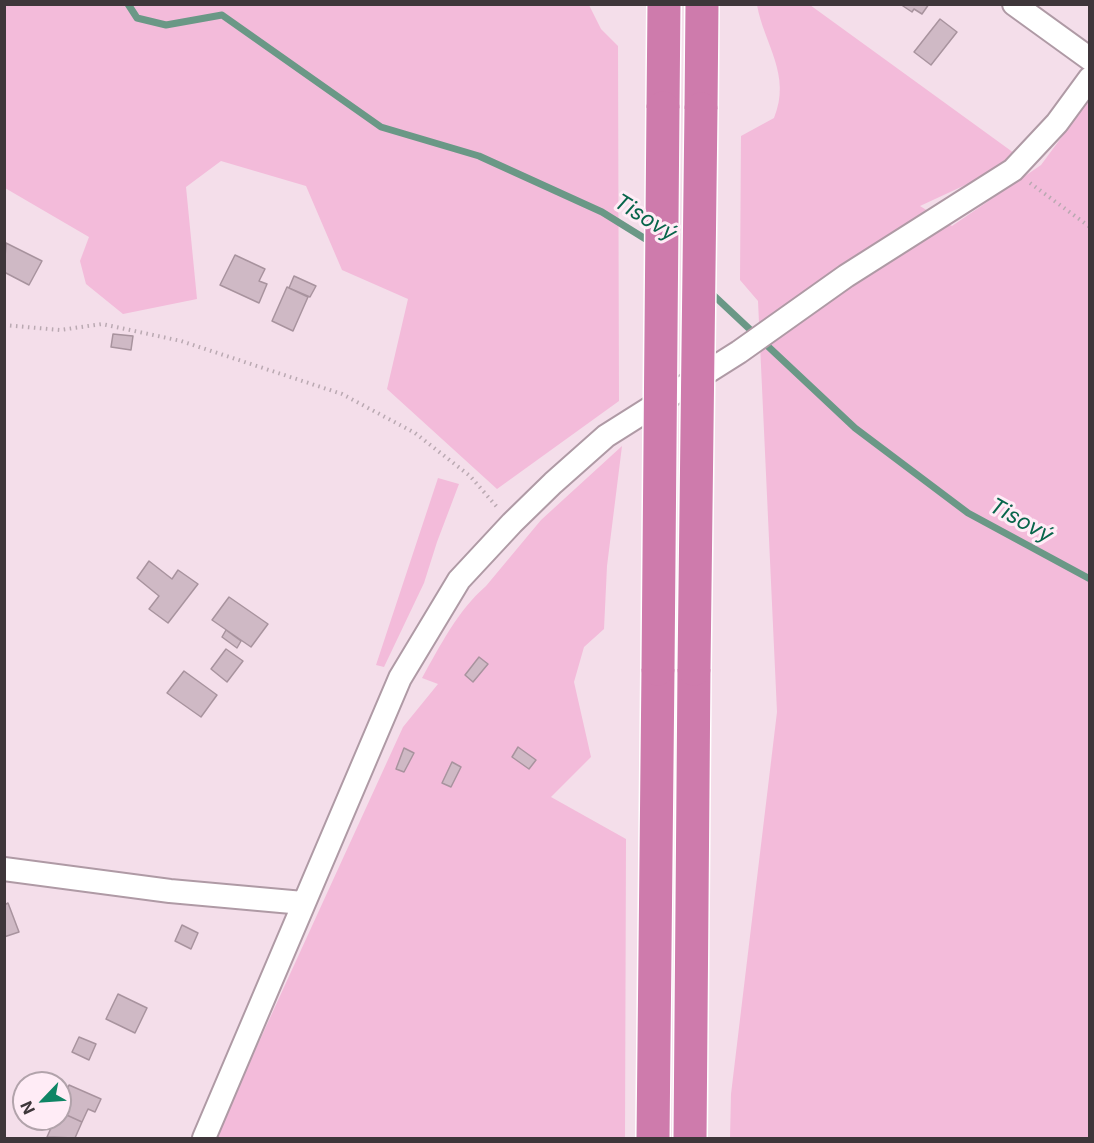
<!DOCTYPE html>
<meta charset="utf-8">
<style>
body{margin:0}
#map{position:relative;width:1094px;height:1143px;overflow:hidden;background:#f4deea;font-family:Inter,sans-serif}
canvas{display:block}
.frame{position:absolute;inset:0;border:6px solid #3e363a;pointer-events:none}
.north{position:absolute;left:12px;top:1071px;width:60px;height:60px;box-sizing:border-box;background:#ffecf6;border:2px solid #b2a3ab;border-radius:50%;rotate:245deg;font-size:16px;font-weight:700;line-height:24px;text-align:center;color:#3e363a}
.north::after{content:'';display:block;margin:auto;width:21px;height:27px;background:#0f8565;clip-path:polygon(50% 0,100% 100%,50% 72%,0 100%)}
</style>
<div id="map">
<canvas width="1094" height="1143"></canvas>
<div class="frame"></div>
<div class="north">N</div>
</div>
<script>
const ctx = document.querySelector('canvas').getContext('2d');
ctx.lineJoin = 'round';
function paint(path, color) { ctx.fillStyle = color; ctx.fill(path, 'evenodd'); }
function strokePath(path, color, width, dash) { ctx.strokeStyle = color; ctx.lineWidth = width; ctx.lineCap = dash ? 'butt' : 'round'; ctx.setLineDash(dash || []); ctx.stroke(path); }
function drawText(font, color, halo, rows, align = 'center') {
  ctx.font = font + ' Inter,sans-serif'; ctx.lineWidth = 6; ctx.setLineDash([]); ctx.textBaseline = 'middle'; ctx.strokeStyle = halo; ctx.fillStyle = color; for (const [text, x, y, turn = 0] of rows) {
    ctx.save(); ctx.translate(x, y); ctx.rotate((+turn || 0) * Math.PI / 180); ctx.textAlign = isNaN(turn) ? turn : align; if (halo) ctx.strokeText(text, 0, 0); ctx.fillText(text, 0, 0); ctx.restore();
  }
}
paint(new Path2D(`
 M5 4 589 5 601 29 618 46 619 401 497 489 387 389 408 299 342 270 306 186 221 161 186 187 197 299 123 314 86 284 80 261 89 237 5 188Z
 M757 5H810L1014 153 989 174 920 206 952 226 1041 165 1089 100V1138H730L731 1094 777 712 758 301 740 280 741 136 774 118C792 75 764 44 757 5Z
 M622 446 607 566 604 629 584 647 574 682 591 757 551 797 626 839 625 1138H215L403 727 438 684 422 678C440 646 458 610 486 586L541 520Z
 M438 478 459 484 437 542 424 583 384 667 376 665Z`), '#f3bbda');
strokePath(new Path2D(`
 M128 4 137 18 166 25 222 15 381 127 479 156 602 212 652 243
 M709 291 855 428 968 513 1090 579`), '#6a9886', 7);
const building = new Path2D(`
 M900 4H929L922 14 914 9 912 12Z
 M940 19 957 32 931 65 914 52Z
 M6 243 42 261 29 285 4 272Z
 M235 255 265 269 259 281 267 284 259 303 220 285Z
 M294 276 316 286 310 297 289 288Z
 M287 287 308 297 293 331 272 321Z
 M113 334 133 336 131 350 111 347Z
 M149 561 172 579 178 570 198 584 168 623 149 609 159 596 137 578Z
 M229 597 268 624 251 647 212 620Z
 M226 630 241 641 237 648 222 637Z
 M226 649 243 661 227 682 211 669Z
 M479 657 488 664 473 682 465 675Z
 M184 671 217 695 201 717 167 693Z
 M518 747 536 760 529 769 512 757Z
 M404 748 414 753 404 772 396 769Z
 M452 762 461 767 451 787 442 783Z
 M8 903 19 932 4 937V905Z
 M182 925 198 933 191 949 175 941Z
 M118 994 147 1008 135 1033 106 1019Z
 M79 1037 96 1044 89 1060 72 1052Z
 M69 1085 101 1099 95 1112 88 1109 82 1122 60 1112V1105Z
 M60 1112 82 1122 75 1138 47 1137 55 1119H60Z`);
paint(building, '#cfb9c5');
strokePath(building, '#a8939e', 1.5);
const street = new Path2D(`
 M1014 4 1090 59
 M4 869 170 891 303 903
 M204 1138 400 678 459 580 512 523 553 483 606 436 739 352 846 276 1013 170 1057 123 1090 78`);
const highway = new Path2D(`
 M663 108 664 4
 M701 109 702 4
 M653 1138 658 669
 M690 1138 694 669`);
strokePath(street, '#af9aa5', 26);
strokePath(highway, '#fff', 36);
strokePath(new Path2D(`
 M1030 183 1090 227
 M4 325 60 330 102 324 181 341 342 394 415 433 470 476 497 507`), '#baa9b2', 4, [1.5, 4.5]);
strokePath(street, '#fff', 22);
strokePath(highway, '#ce7bac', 33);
const highwayBridge = new Path2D(`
 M658 669 663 108
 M694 669 701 109`);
strokePath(highwayBridge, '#fff', 36, []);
strokePath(highwayBridge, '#ce7bac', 33);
drawText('italic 22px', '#08654b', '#ffecf6', [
 ["Tisový",645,218,32],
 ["Tisový",1021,521,29]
]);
</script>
